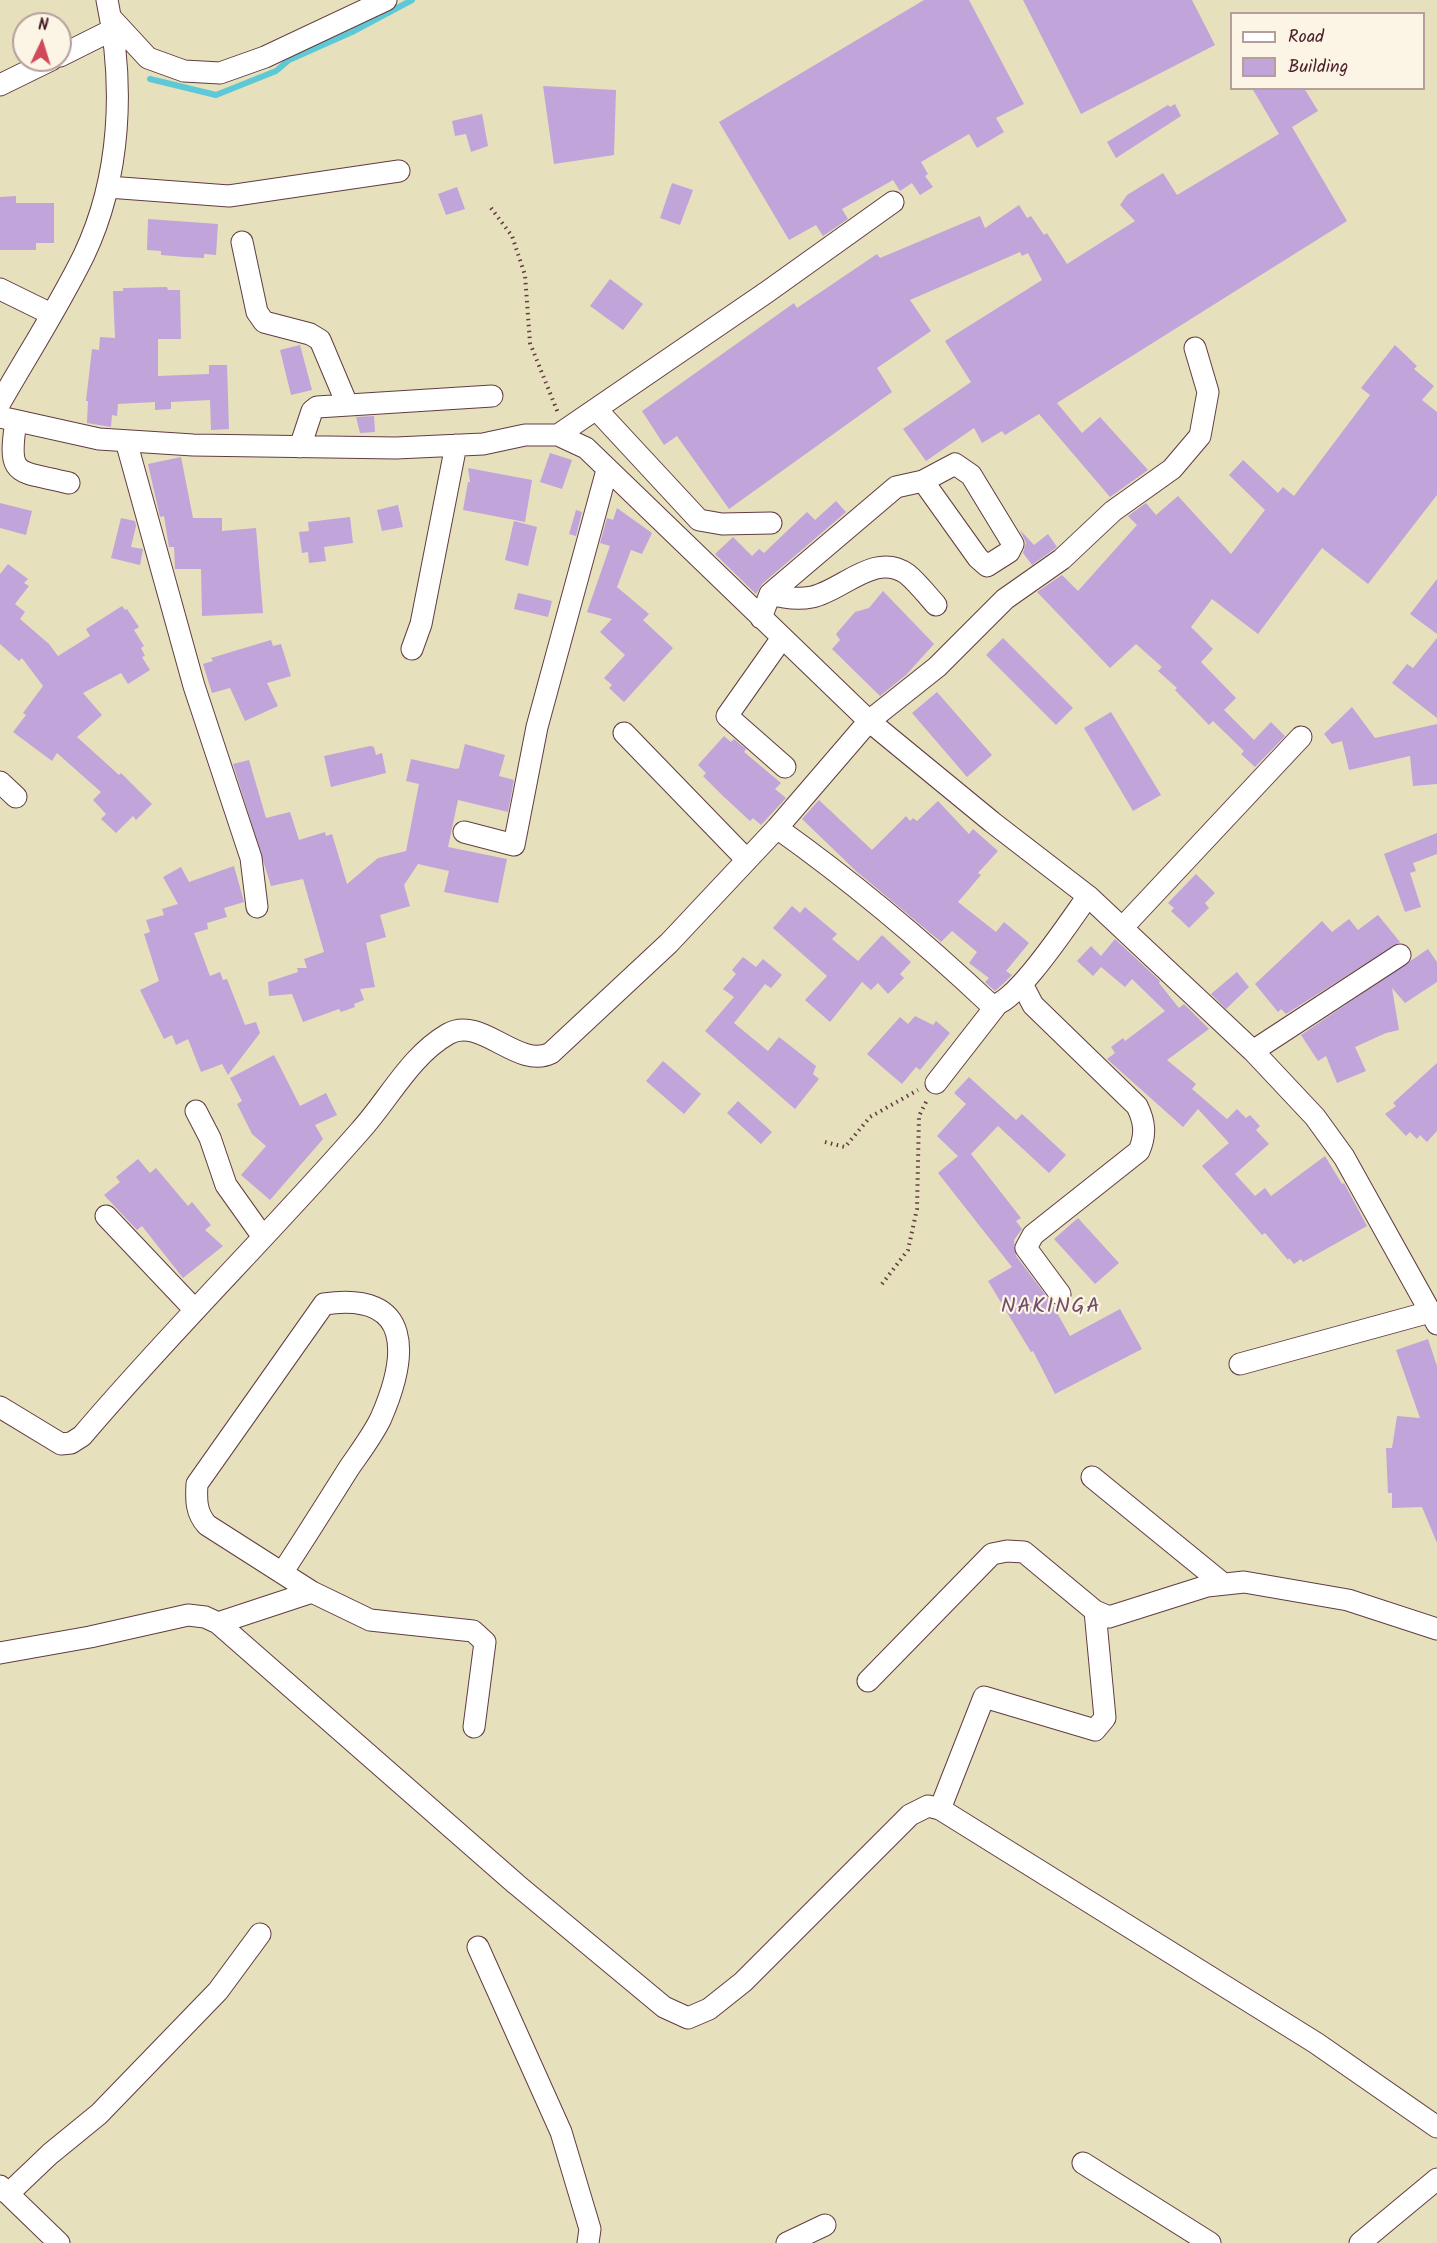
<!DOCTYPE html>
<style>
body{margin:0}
#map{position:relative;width:1437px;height:2243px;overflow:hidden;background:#e7e0bc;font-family:Kalam,sans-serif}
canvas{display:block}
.legend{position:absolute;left:1230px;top:12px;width:195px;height:78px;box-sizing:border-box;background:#fcf5e5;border:2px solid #b59f9b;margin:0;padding:8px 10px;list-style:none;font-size:18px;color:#4a1f2b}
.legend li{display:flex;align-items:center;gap:12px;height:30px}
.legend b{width:30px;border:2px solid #b59f9b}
.north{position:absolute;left:12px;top:12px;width:60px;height:60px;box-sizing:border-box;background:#fcf5e5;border:2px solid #b59f9b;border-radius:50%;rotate:4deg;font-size:16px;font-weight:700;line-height:24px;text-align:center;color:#4a1f2b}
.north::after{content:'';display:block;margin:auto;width:21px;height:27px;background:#d1495b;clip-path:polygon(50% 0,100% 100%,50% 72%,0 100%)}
</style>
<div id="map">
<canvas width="1437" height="2243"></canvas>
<ul class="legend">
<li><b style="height:8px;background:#fff"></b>Road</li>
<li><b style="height:16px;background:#c0a4da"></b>Building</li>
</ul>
<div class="north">N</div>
</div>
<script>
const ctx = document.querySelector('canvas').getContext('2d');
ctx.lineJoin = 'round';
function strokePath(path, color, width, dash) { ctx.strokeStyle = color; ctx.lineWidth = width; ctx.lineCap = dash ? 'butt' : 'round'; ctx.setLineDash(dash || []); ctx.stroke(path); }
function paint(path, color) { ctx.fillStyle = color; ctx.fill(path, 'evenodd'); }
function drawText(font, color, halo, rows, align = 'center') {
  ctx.font = font + ' Kalam,sans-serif'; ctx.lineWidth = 4.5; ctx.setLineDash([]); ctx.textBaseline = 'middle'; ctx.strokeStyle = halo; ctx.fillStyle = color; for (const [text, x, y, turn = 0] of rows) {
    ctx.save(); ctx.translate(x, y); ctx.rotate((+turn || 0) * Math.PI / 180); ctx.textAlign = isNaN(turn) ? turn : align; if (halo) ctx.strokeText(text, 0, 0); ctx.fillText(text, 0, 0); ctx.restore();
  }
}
strokePath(new Path2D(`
 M150 79 216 95 276 71 289 60 352 32 412 0`), '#5dc9d6', 6);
paint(new Path2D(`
 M924 0H969L1024 104 996 118 1004 132 977 148 969 134 921 162 928 174 925 176 933 187 920 195 912 183 900 191 893 180 842 209 848 219 823 236 816 225 789 240 719 122Z
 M1023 0H1192L1215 45 1081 114Z
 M543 86 616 90 614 155 554 164Z
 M1252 88H1304L1318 111 1292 127 1347 221 1057 403 1082 433 1100 417 1148 470 1110 497 1039 414 1005 435 1002 431 982 443 974 428 926 461 903 429 971 382 945 341 1042 280 1028 253 1022 256 1020 252 910 300 931 331 877 368 892 392 729 509 677 436 664 445 642 411 794 303 797 308 877 254 880 258 980 216 985 228 1019 205 1027 218 1031 216 1044 235 1047 233 1067 264 1135 221 1120 205 1127 195 1163 173 1177 195 1279 134Z
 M1175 104 1181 116 1116 158 1107 142 1168 105 1170 107Z
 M482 114 488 146 471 152 466 134 455 136 452 121Z
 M672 183 693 190 680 225 660 218Z
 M457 187 465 209 446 215 438 194Z
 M16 196V203H54V243H36V250H0V197Z
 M148 219 218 224 216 255 204 254V258L185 257 161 255V251L147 250Z
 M610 279 643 304 623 330 590 306Z
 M167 287 168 290H180L181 339H158V376L209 374V365H227L229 429 211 430 210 400 171 402V409L155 410V402L118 404 117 416 112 415 111 427 87 423 88 401H86L92 349 99 350 100 337 115 338 113 291H123V288Z
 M300 345 312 390 291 395 280 350Z
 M1395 345 1417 366 1414 369 1434 386 1422 400 1437 412V495L1368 584 1322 548 1258 634 1212 599 1191 627 1213 649 1201 662 1236 698 1224 710 1254 740 1271 722 1285 736 1255 767 1241 754 1244 751 1213 721 1209 725 1175 690 1177 688 1158 671 1162 667 1136 644 1110 668 1037 592 1062 575 1078 591 1137 525 1128 516 1146 503 1156 515 1178 496 1231 554 1265 510 1229 475 1243 460 1278 493 1283 487 1294 496 1370 395 1361 388Z
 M374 416 375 432 360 433 356 417Z
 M550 453 572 460 562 489 540 482Z
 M181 457 193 518H222V531L256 528 263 613 202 616 201 569H175L174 547H169L164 516 160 517 148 464Z
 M468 468 532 480 525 522 463 510 468 482H470Z
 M836 501 846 512 762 584 756 594 715 554 733 537 752 556 759 549 764 553 807 512 815 520Z
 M0 503 32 511 26 535 0 528Z
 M398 505 403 527 382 531 377 510Z
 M617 508 652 533 642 554 631 550 617 587 649 614 643 620 673 648 624 702 609 688 612 685 604 678 625 655 600 632 612 619 587 612 610 546 600 543 607 518 613 520Z
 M576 510 582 512 576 536 569 534Z
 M350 517 353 543 324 547 326 561 309 563 308 552 302 553 299 532 309 531 308 522Z
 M121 518 135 521 136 526 131 547 143 549 140 565 111 558Z
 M514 521 537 527 528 566 505 560Z
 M1020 530 1034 545 1048 534 1057 547 1032 565 1023 553 1026 543Z
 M8 564 28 579 24 583 29 586 15 604 25 612 20 619 49 644 58 656 90 636 86 629 122 606 125 610 127 609 139 627 134 630 144 646 141 648 145 656 142 657 150 670 128 684 121 673 83 693 102 715 77 737 119 775 121 773 152 804 136 820 133 816 116 833 101 819 106 814 93 800 101 792 57 753 52 761 13 732 26 715 23 713 43 686 22 658 19 661 0 644V574Z
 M1437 579V634L1410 614Z
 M883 591 934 644 906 675 880 696 832 649 840 640 836 634 855 612 869 608Z
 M518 593 552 601 548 617 514 609Z
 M1003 638 1073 708 1056 725 986 655Z
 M1437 638V718L1392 683 1407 664 1413 668Z
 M271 640 273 646 281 644 291 676 267 683 278 706 245 721 230 688 212 693 203 664 213 661 211 658Z
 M937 692 992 755 967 777 912 713Z
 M1352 707 1375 738 1437 724V784L1413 786 1410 756 1349 770 1342 741 1332 744 1324 734Z
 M1111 712 1161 795 1133 811 1084 728Z
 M724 736 731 742 734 739 746 749 744 752 781 783 775 789 786 798 761 825 753 818 750 821 723 796 703 776 706 773 698 765Z
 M465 744 505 755 499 776 514 780 508 812 458 800 448 847 507 859 498 903 444 892 449 871 418 864 404 885 410 906 380 915 386 937 366 943 375 987 360 989 364 1000 354 1004 355 1007 341 1012 339 1009 303 1022 292 994 269 996 268 982 298 972 297 968H307L304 959 324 952 303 879 271 886 233 764 249 760 266 818 290 812 299 840 325 832 326 836 332 834 347 884 378 858 406 851 419 784 406 781 411 759 456 769 459 768Z
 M370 746 374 747 376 755 382 753 386 773 331 787 324 756Z
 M819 800 872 850 906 816 910 821 913 818 917 821 938 801 969 834 973 829 998 851 978 873 981 875 958 902 996 932 1004 922 1029 943 1006 971 1012 975 1004 983 995 991 985 982 989 978 969 963 977 952 952 931 941 942 856 871 802 819Z
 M1437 833V854L1413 863 1416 871 1410 873 1421 907 1405 912 1384 854Z
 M234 866 244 902 224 908 227 917 207 923 208 929 194 933 210 976 220 972 223 980 227 979 245 1025 256 1022 260 1033 228 1075 222 1064 201 1072 188 1039 176 1045 172 1035 164 1039 140 990 159 981 144 934 150 932 146 920 164 915 162 909 178 904 163 877 181 867 189 882Z
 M1196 874 1215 893 1205 903 1209 908 1189 928 1171 911 1174 908 1168 903Z
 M792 906 800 913 805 907 837 934 832 939 858 961 882 935 911 962 900 974 904 978 888 994 878 983 871 990 862 982 830 1022 805 1000 827 976 773 928Z
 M1378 915 1400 942 1286 1014 1281 1009 1278 1012 1255 984 1322 921 1332 932 1349 919 1358 930Z
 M1115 939 1160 981 1159 983 1179 1008 1184 1004 1209 1029 1167 1060 1196 1084 1192 1089 1227 1119 1237 1109 1246 1118 1250 1115 1260 1126 1256 1130 1269 1144 1235 1174 1255 1196 1265 1188 1271 1196 1325 1156 1342 1184 1344 1183 1367 1226 1303 1262 1301 1259 1294 1264 1289 1258 1288 1260 1265 1233 1262 1235 1202 1166 1229 1143 1198 1109 1183 1127 1107 1059 1115 1053 1111 1047 1123 1038 1125 1041 1165 1011 1132 979 1125 987 1101 967 1093 976 1077 961 1091 946 1101 956Z
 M1428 949 1437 962V982L1405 1003 1392 988 1399 1030 1386 1033 1355 1047 1366 1071 1337 1083 1326 1056 1318 1061 1301 1035Z
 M743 957 756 967 763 959 782 975 771 988 765 984 734 1023 768 1051 779 1037 816 1066 813 1074 819 1079 795 1109 705 1031 734 997 723 989 736 974 732 970Z
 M1237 972 1249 987 1226 1009 1211 994Z
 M915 1016 933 1025 936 1021 950 1033 920 1070 916 1067 902 1084 867 1054 900 1017 908 1024Z
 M274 1055 300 1106 326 1093 337 1115 315 1125 323 1139 270 1200 241 1175 266 1146 252 1134 237 1104 242 1101 230 1078Z
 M663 1061 701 1094 684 1114 646 1081Z
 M1437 1063V1131L1427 1142 1420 1135 1417 1139 1410 1132 1406 1136 1385 1114 1396 1106 1393 1103Z
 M969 1077 1016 1120 1022 1114 1066 1155 1049 1173 998 1126 971 1154 1021 1218 1016 1221 1022 1229 1014 1240 1016 1256 1051 1302 1070 1336 1120 1309 1142 1349 1055 1394 1033 1351 1031 1352 988 1281 1012 1267 938 1173 958 1156 937 1136 966 1104 954 1093Z
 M738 1101 772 1132 761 1144 727 1113Z
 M138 1159 150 1173 156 1168 188 1206 192 1202 211 1225 205 1230 223 1246 183 1278 142 1226 137 1230 104 1195 120 1182 116 1177Z
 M1078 1218 1119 1263 1095 1284 1054 1239Z
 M1428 1339 1437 1366V1543L1422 1507 1392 1508V1493H1388L1386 1448H1392L1397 1416 1420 1418 1396 1350Z`), '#c0a4da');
const minor = new Path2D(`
 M111 18 148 58 184 71 220 73 265 57 386 0
 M60 56 112 30
 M0 85 51 60
 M108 187 229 196 399 171
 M242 242 257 312 264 322 310 334 320 340 347 404
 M0 289 51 314
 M0 403C28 354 59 306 84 255 121 177 125 84 107 0
 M596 409 699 520 722 524 771 523
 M0 417 99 439 193 445 396 448 483 444 525 435H558L586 448 869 721 992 822 1088 896 1253 1051 1315 1117 1344 1157 1437 1324
 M16 421C7 479 17 470 69 483
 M558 435 767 292 893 202
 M126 441 194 686 251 858 257 907
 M300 447 312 411 317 407 492 396
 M770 594C784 598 797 600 812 597 842 591 875 551 907 574 917 582 927 595 936 605
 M761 618 770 594 896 487 923 481 955 464 971 475 1013 544 1009 552 987 566 978 558 923 481
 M782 638 727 716 785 767
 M412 649 421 624 456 445
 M624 733 747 860
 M0 782 16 797
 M777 828C853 882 923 941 991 1005 1012 1010 1074 915 1088 896
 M464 832 514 845 537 727 607 470
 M1123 927 1301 737
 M1022 984 1033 1005 1137 1106C1145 1122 1146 1135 1139 1151L1033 1235 1026 1248 1060 1294
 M1253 1051 1400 955
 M936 1083 996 1006
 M196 1111 210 1138 226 1185 263 1237
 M106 1216 195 1310
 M1240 1364 1430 1312
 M0 1407 61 1444 71 1443 82 1436C171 1331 269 1235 360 1131 389 1099 410 1056 448 1034 481 1015 518 1070 551 1053L669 943 777 828 869 721 937 667 1005 599 1062 559 1113 511 1172 469 1200 436 1208 392 1195 348
 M1092 1477 1222 1583
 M282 1573C305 1538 327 1503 349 1468 360 1452 373 1435 381 1418 408 1356 414 1291 324 1304L197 1484C196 1500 196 1513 207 1525L312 1592
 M218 1623 312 1592 370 1620 473 1631 485 1642 474 1727
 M0 1653 90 1637 188 1615 205 1617 218 1623 516 1884 664 2007 688 2018 709 2009 743 1982 910 1815 928 1806 940 1809 1316 2043 1437 2127
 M868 1681 992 1554 1007 1551 1024 1552 1095 1611 1109 1617 1207 1586 1244 1582 1348 1600 1437 1629
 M940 1809 984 1697 1095 1730 1105 1718 1095 1611
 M478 1947 561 2132 590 2229 588 2243
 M1083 2163 1210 2243
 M0 2186 59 2243
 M8 2194 50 2154 99 2114 218 1991 260 1934
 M787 2243 825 2225
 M1360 2243 1437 2179`);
strokePath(minor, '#623c41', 23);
strokePath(new Path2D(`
 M491 208 512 236 525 275 530 343 558 413
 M825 1142 845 1147 870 1117 918 1090
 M882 1284 908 1250 917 1209 919 1116 927 1100`), '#623c41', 4, [1.5, 4.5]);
strokePath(minor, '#fff', 21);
ctx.letterSpacing = '1.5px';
drawText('22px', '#734e68', '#fcf5e5', [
 ["NAKINGA",1051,1308]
]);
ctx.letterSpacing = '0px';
</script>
